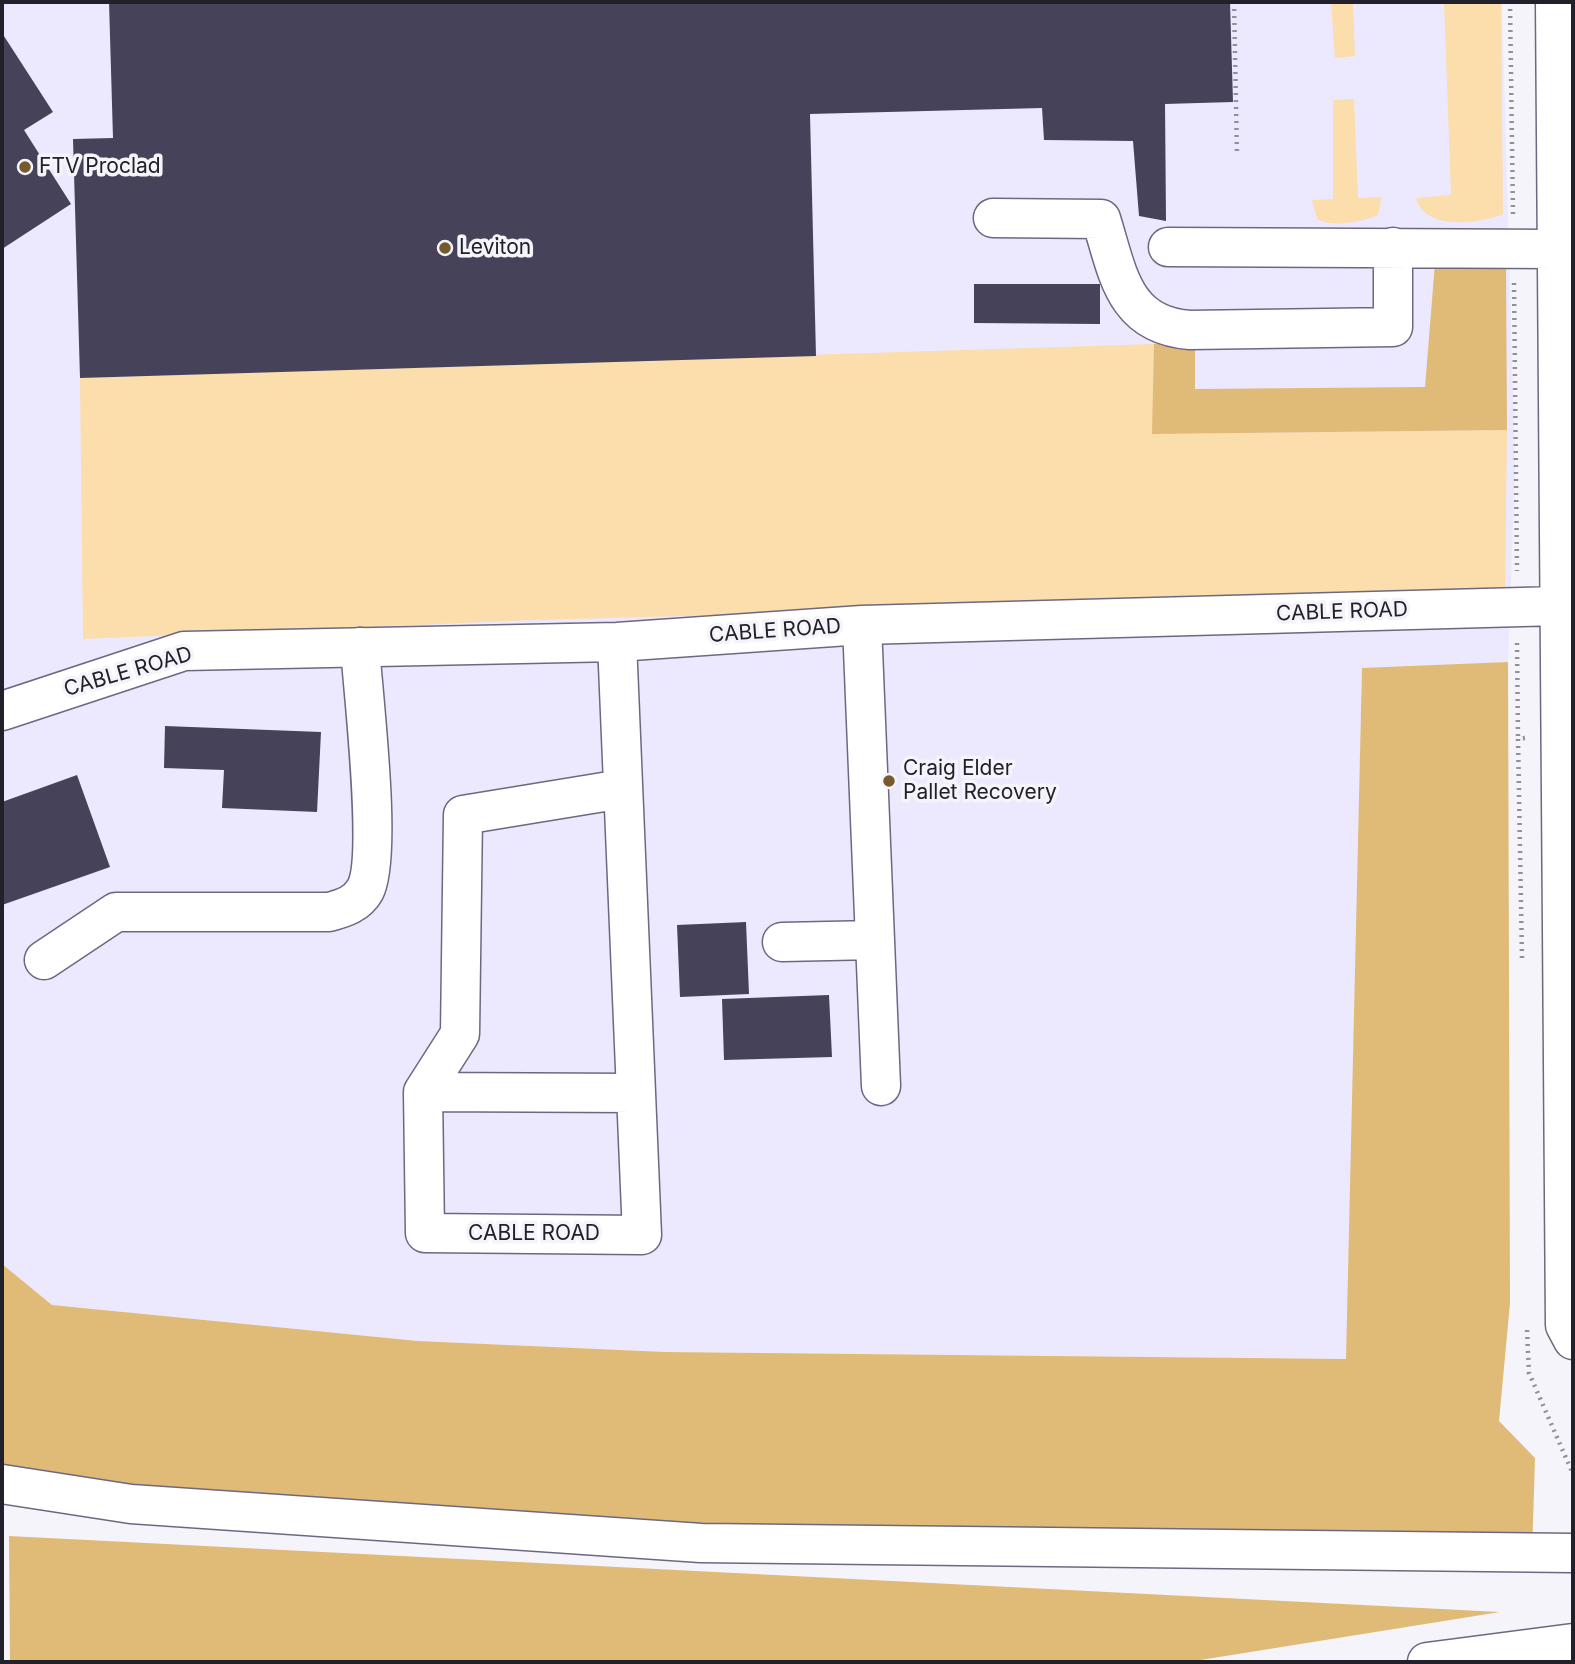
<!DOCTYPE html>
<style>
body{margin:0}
#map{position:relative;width:1575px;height:1664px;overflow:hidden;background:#f5f4fa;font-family:Inter,sans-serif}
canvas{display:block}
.frame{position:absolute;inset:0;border:4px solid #22202b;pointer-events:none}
</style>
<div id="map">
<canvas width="1575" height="1664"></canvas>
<div class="frame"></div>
</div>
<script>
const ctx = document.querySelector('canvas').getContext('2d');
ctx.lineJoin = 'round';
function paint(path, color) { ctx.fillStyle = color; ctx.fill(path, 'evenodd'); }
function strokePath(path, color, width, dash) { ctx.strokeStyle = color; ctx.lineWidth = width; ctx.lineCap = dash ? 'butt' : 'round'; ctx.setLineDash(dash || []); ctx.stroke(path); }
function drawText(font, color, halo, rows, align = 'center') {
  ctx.font = font + ' Inter,sans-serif'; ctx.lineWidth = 7; ctx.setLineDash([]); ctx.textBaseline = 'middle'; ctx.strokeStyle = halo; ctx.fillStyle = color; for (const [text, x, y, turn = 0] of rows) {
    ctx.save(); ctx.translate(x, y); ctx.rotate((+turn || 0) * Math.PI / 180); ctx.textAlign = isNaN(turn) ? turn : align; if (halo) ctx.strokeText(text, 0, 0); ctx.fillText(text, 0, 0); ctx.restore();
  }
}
paint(new Path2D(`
 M2 2H1502L1515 471 1508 662 1362 669 1347 1359 665 1352 418 1341 52 1305 2 1264Z`), '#ece8fe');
paint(new Path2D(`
 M1331 2H1353L1355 56 1335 58Z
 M1444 2H1501L1503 214C1480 224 1424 231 1416 198L1451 195Z
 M1354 99 1358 198 1382 197 1378 215C1361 222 1333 228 1317 219L1312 200 1333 199V100Z
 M1154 344 1153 434 1507 430 1505 594 533 620 83 639 80 378Z`), '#fbdeac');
paint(new Path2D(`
 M1435 263 1506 266 1507 430 1152 434 1154 344 1195 341V389L1425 387Z
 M1508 662 1510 1303 1499 1421 1535 1458 1532 1555 1161 1550 2 1484V1264L52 1305 418 1341 665 1352 1346 1359 1362 668Z
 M9 1536 1500 1612 1188 1662H10Z`), '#e0ba77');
paint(new Path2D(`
 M109 2H1230L1233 102 1165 104 1166 221 1139 216 1133 141 1044 140 1042 108 810 114 816 356 80 378 73 139 113 138Z
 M2 33 53 112 24 130 71 204 2 249Z
 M974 284H1100V324L974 323Z
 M165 726 321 732 317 812 222 808 224 770 164 768Z
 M77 775 110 867 2 905V802Z
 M746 922 749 994 680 997 677 925Z
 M829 995 832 1057 724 1060 722 999Z`), '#464259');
const minor = new Path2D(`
 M1555 2 1565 1325 1573 1340
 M993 218 1101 219C1118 273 1123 325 1190 330L1393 327V247
 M1168 247 1556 249
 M862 625 881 1086
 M617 642 642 1235 425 1233 423 1092 460 1034 463 815 622 789
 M2 711 184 651 617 642 862 625 1558 606
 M782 942 875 940
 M44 960 116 912H329C344 908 357 904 365 890 383 857 363 693 360 647
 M423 1092 635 1093`);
const major = new Path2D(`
 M2 1484 131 1504 701 1543 1573 1553
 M1427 1662 1573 1643`);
strokePath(minor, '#6d6882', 41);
strokePath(major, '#6d6882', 41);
strokePath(new Path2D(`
 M1234 2 1237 156
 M1510 2 1513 214
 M1514 283 1517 571
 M1517 643 1518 739
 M1522 958 1518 739 1525 738
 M1527 1330 1529 1373 1573 1474`), '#918f97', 4.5, [2, 5]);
strokePath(minor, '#fff', 38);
strokePath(major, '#fff', 38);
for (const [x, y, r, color] of [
 [25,167,7,"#755b2c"],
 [445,248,7,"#755b2c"],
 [889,781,7,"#755b2c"]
]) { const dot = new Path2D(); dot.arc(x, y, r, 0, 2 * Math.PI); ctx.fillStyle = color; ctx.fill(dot); strokePath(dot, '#f5f4fa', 2.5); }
drawText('21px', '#22202b', '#f5f4fa', [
 ["FTV Proclad",39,167],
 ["Leviton",459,248],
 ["Craig Elder",903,769],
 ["Pallet Recovery",903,793]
], 'left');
drawText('21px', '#22202b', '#f5f4fa', [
 ["CABLE ROAD",1342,612,-2],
 ["CABLE ROAD",775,631,-4],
 ["CABLE ROAD",128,672,-16],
 ["CABLE ROAD",534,1234]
]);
</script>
